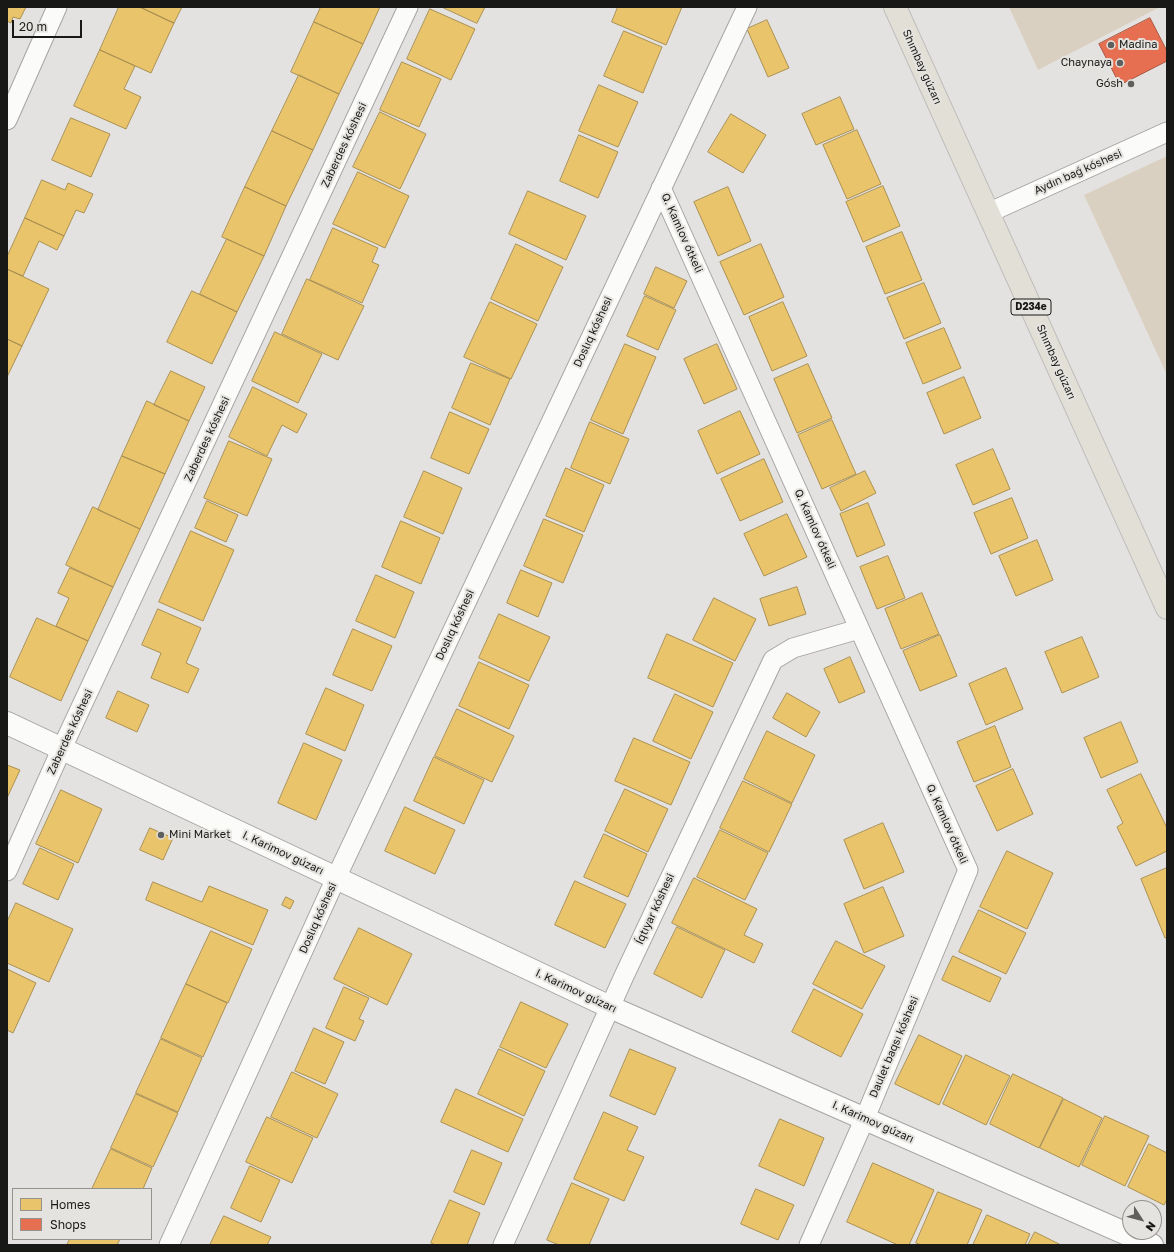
<!DOCTYPE html>
<meta charset="utf-8">
<style>
body{margin:0}
#map{position:relative;width:1174px;height:1252px;overflow:hidden;background:#e4e2e0;font-family:"Golos Text",sans-serif}
canvas{display:block}
.frame{position:absolute;inset:0;border:8px solid #181816;pointer-events:none}
.legend{position:absolute;left:12px;top:1188px;width:140px;height:52px;box-sizing:border-box;background:#e5e3df;border:1px solid #93928f;margin:0;padding:5px 7px;list-style:none;font-size:12px;color:#181816}
.legend li{display:flex;align-items:center;gap:8px;height:20px}
.legend b{width:20px;border:1px solid #93928f}
.north{position:absolute;left:1122px;top:1200px;width:40px;height:40px;box-sizing:border-box;background:#e5e3df;border:1px solid #93928f;border-radius:50%;rotate:126deg;font-size:11px;font-weight:700;line-height:16px;text-align:center;color:#181816}
.north::after{content:'';display:block;margin:auto;width:14px;height:18px;background:#5f5f5d;clip-path:polygon(50% 0,100% 100%,50% 72%,0 100%)}
.scale{position:absolute;left:12px;top:20px;width:70px;height:18px;box-sizing:border-box;border:2px solid #181816;border-top:0;padding-left:5px;font-size:12px;line-height:14px;white-space:nowrap;color:#181816;-webkit-text-stroke:3px #e5e3df;paint-order:stroke}
</style>
<div id="map">
<canvas width="1174" height="1252"></canvas>
<div class="frame"></div>
<ul class="legend">
<li><b style="height:11px;background:#e9c46a"></b>Homes</li>
<li><b style="height:11px;background:#e76f51"></b>Shops</li>
</ul>
<div class="north">N</div>
<div class="scale">20 m</div>
</div>
<script>
const ctx = document.querySelector('canvas').getContext('2d');
ctx.lineJoin = 'round';
function paint(path, color) { ctx.fillStyle = color; ctx.fill(path, 'evenodd'); }
function strokePath(path, color, width, dash) { ctx.strokeStyle = color; ctx.lineWidth = width; ctx.lineCap = dash ? 'butt' : 'round'; ctx.setLineDash(dash || []); ctx.stroke(path); }
function drawText(font, color, halo, rows, align = 'center') {
  ctx.font = font + ' "Golos Text",sans-serif'; ctx.lineWidth = 4; ctx.setLineDash([]); ctx.textBaseline = 'middle'; ctx.strokeStyle = halo; ctx.fillStyle = color; for (const [text, x, y, turn = 0] of rows) {
    ctx.save(); ctx.translate(x, y); ctx.rotate((+turn || 0) * Math.PI / 180); ctx.textAlign = isNaN(turn) ? turn : align; if (halo) ctx.strokeText(text, 0, 0); ctx.fillText(text, 0, 0); ctx.restore();
  }
}
paint(new Path2D(`
 M1009 7H1160L1038 70Z
 M1167 156V375L1084 195Z`), '#dad0c1');
const homes = new Path2D(`
 M7 7H26L20 19 13 17 11 23 7 21Z
 M119 7H140L174 23 151 73 100 50Z
 M140 7H182L174 23Z
 M321 7H380L363 44 314 22Z
 M442 7H485L477 23Z
 M618 7H682L666 45 612 22Z
 M430 9 475 29 451 80 407 59Z
 M767 20 789 68 768 77 747 29Z
 M314 22 363 44 339 94 291 72Z
 M624 31 662 47 643 93 604 76Z
 M100 50 135 66 124 89 141 97 126 129 74 106Z
 M402 62 441 79 419 127 380 110Z
 M299 75 339 94 313 150 272 131Z
 M599 85 638 102 618 147 579 131Z
 M840 97 854 129 816 145 802 114Z
 M380 112 426 134 400 189 353 167Z
 M731 114 766 135 743 173 708 152Z
 M71 118 110 134 91 177 52 160Z
 M857 130 881 184 847 199 823 145Z
 M272 131 313 150 286 206 245 187Z
 M579 135 618 152 598 198 560 181Z
 M358 172 409 196 385 248 333 224Z
 M42 180 65 190 68 183 93 194 84 213 76 210 64 236 25 218Z
 M883 186 900 226 863 242 846 202Z
 M245 187 286 206 264 256 222 237Z
 M728 187 751 241 718 256 694 202Z
 M528 191 586 216 566 260 509 234Z
 M25 218 64 236 57 250 39 241 23 276 7 269V257Z
 M333 228 378 248 372 262 379 265 362 303 310 280Z
 M902 232 922 280 885 294 866 247Z
 M227 239 264 256 237 312 200 294Z
 M516 244 563 267 538 321 491 299Z
 M761 244 784 297 744 315 720 262Z
 M656 267 687 281 674 308 644 294Z
 M7 269 49 289 22 346 7 339Z
 M307 279 364 306 338 360 282 334Z
 M924 283 941 323 904 339 887 298Z
 M192 291 237 312 212 364 167 342Z
 M645 296 676 310 658 350 627 336Z
 M490 302 537 324 511 379 464 357Z
 M783 302 807 356 772 371 749 317Z
 M944 328 961 368 923 384 906 343Z
 M275 332 322 354 298 403 252 381Z
 M7 339 22 346 7 377Z
 M625 344 656 357 623 434 591 420Z
 M717 344 737 389 704 404 684 359Z
 M471 363 510 379 490 425 452 408Z
 M808 364 832 418 797 433 774 379Z
 M171 371 205 387 189 421 154 405Z
 M964 377 981 418 944 434 927 393Z
 M253 387 307 414 297 433 282 425 267 456 229 437Z
 M147 401 189 421 165 474 122 456Z
 M740 411 760 454 717 474 698 431Z
 M450 412 489 429 469 474 431 458Z
 M832 420 856 474 822 489 798 435Z
 M590 422 629 439 610 484 571 468Z
 M229 441 272 459 247 516 204 498Z
 M993 449 1010 489 973 505 956 465Z
 M122 456 165 474 140 529 98 510Z
 M764 459 783 502 740 521 721 479Z
 M566 468 604 485 584 532 546 516Z
 M424 471 462 488 443 534 404 517Z
 M865 471 876 493 841 511 830 488Z
 M1012 498 1028 538 991 554 974 513Z
 M207 501 238 515 226 542 195 528Z
 M868 503 885 545 857 557 840 514Z
 M93 507 140 529 113 587 66 565Z
 M787 514 807 557 764 576 744 534Z
 M544 519 583 535 563 583 524 566Z
 M401 521 440 538 421 584 382 567Z
 M191 531 234 550 203 621 159 602Z
 M1037 540 1053 580 1016 596 999 556Z
 M888 556 905 598 877 609 860 567Z
 M70 568 113 587 88 641 56 626 69 598 58 593Z
 M521 570 552 583 538 617 507 603Z
 M376 575 414 592 395 638 356 621Z
 M797 587 806 614 769 626 760 599Z
 M922 593 939 634 901 649 885 609Z
 M714 598 756 619 735 661 693 640Z
 M158 609 201 628 186 663 199 669 188 693 151 678 161 653 142 645Z
 M499 614 550 637 529 681 479 658Z
 M37 618 88 641 61 701 10 677Z
 M353 629 392 646 372 691 333 675Z
 M667 634 733 663 713 707 648 678Z
 M940 635 957 676 920 691 903 651Z
 M1082 637 1099 677 1062 693 1045 652Z
 M850 657 865 692 839 703 824 669Z
 M479 662 529 685 509 729 459 706Z
 M1006 668 1023 709 986 725 969 684Z
 M326 688 364 705 345 751 306 734Z
 M118 691 149 705 137 732 106 718Z
 M787 693 820 712 806 737 773 718Z
 M675 694 713 712 691 759 653 741Z
 M457 709 514 736 492 782 435 756Z
 M1121 722 1138 762 1101 778 1084 738Z
 M995 726 1011 767 974 782 957 742Z
 M767 731 815 755 792 803 744 779Z
 M634 738 690 762 671 805 615 781Z
 M304 743 342 760 316 820 278 803Z
 M434 757 484 780 464 824 414 801Z
 M7 765 20 770 7 798Z
 M1013 769 1033 814 997 831 976 786Z
 M1141 774 1167 828V851L1136 866 1117 827 1123 823 1107 790Z
 M743 781 792 804 769 852 720 828Z
 M625 789 668 809 648 852 605 831Z
 M61 790 102 809 78 863 36 844Z
 M405 807 455 830 435 874 385 851Z
 M883 823 904 872 864 889 844 840Z
 M150 828 173 838 163 860 140 850Z
 M720 830 768 853 745 900 697 877Z
 M604 834 647 854 628 897 584 877Z
 M40 848 74 864 58 900 23 884Z
 M1007 851 1053 873 1027 929 980 907Z
 M1167 868V937L1165 938 1141 879Z
 M694 878 757 909 744 935 763 944 754 963 672 923Z
 M575 881 626 904 605 948 555 925Z
 M153 882 202 902 209 886 268 910 253 945 146 900Z
 M883 887 904 936 864 953 844 904Z
 M286 897 294 901 290 909 282 905Z
 M16 903 73 929 49 982 7 963V922Z
 M979 910 1026 933 1006 974 959 952Z
 M677 927 725 950 702 998 654 974Z
 M359 928 412 954 387 1005 334 979Z
 M211 931 252 949 228 1003 186 984Z
 M836 941 885 966 862 1009 813 984Z
 M953 956 1001 978 990 1002 942 980Z
 M7 969 36 983 13 1033 7 1030Z
 M186 984 227 1003 203 1057 161 1038Z
 M344 987 369 998 359 1019 364 1021 355 1041 326 1028Z
 M814 989 863 1014 841 1057 792 1032Z
 M521 1002 568 1024 546 1068 500 1047Z
 M314 1028 344 1042 325 1084 295 1071Z
 M919 1035 962 1056 939 1105 895 1084Z
 M161 1039 202 1058 178 1112 136 1093Z
 M499 1049 545 1071 524 1116 478 1094Z
 M630 1049 676 1068 655 1115 610 1096Z
 M966 1055 1010 1076 986 1125 943 1104Z
 M292 1072 338 1094 317 1138 271 1117Z
 M1013 1074 1063 1098 1039 1148 990 1124Z
 M456 1089 523 1119 508 1152 441 1122Z
 M136 1094 178 1113 153 1167 111 1148Z
 M1064 1099 1102 1118 1079 1167 1040 1148Z
 M604 1112 638 1127 627 1150 644 1157 624 1201 574 1179Z
 M1105 1116 1149 1136 1125 1186 1082 1165Z
 M267 1117 313 1138 292 1183 246 1162Z
 M780 1119 824 1138 804 1186 759 1166Z
 M1149 1144 1167 1153V1199L1164 1205 1128 1187Z
 M111 1149 152 1168 143 1189H92Z
 M472 1150 502 1163 484 1205 454 1192Z
 M873 1163 934 1190 909 1245H898L847 1222Z
 M250 1166 280 1180 261 1222 231 1208Z
 M572 1183 609 1199 589 1245H559L547 1240Z
 M756 1189 794 1205 778 1240 741 1224Z
 M938 1192 982 1210 967 1245H921L916 1243Z
 M450 1200 480 1213 467 1245H436L431 1243Z
 M987 1215 1030 1234 1025 1245H973Z
 M224 1216 271 1237 267 1245H210Z
 M1035 1232 1061 1245H1028Z
 M70 1239H120L117 1245H67Z`);
paint(homes, '#e9c46a');
strokePath(homes, '#aa9051', 1);
const shops = new Path2D(`
 M1150 18 1167 51V61L1120 85 1099 44Z`);
paint(shops, '#e76f51');
strokePath(shops, '#a9553f', 1);
const minor = new Path2D(`
 M7 120 57 7
 M661 188 968 870 865 1118 809 1245
 M988 213 1167 132
 M7 871 62 748 408 7
 M169 1245 336 878 747 7
 M503 1245 624 976 773 660 793 648 859 629`);
const tertiary = new Path2D(`
 M7 723 610 1007 1152 1245`);
const primary = new Path2D(`
 M895 7 1167 608`);
strokePath(minor, '#a5a4a2', 21);
strokePath(tertiary, '#a5a4a2', 24);
strokePath(primary, '#bebebc', 24);
strokePath(minor, '#fbfbfa', 19);
strokePath(tertiary, '#fbfbfa', 22);
strokePath(primary, '#e2dfd7', 22);
for (const [x, y, r, color] of [
 [1111,45,4,"#5f5f5d"],
 [1120,63,4,"#5f5f5d"],
 [1131,84,4,"#5f5f5d"],
 [161,835,4,"#5f5f5d"]
]) { const dot = new Path2D(); dot.arc(x, y, r, 0, 2 * Math.PI); ctx.fillStyle = color; ctx.fill(dot); strokePath(dot, '#e5e3df', 1.5); }
for (const [x, y, w] of [
 [1031,307,40]
]) { const box = new Path2D(); box.roundRect(x - w / 2, y - 8, w, 16, 3); ctx.fillStyle = '#e5e3df'; ctx.fill(box); strokePath(box, '#181816', 1); }
drawText('bold 10px', '#181816', null, [
 ["D234e",1031,307]
]);
drawText('11px', '#181816', '#e5e3df', [
 ["Madina",1119,45],
 ["Chaynaya",1112,63,"right"],
 ["Gósh",1123,84,"right"],
 ["Mini Market",169,835]
], 'left');
drawText('11px', '#181816', '#e5e3df', [
 ["Shımbay gúzarı",922,67,66],
 ["Zaberdes kóshesi",344,145,-65],
 ["Aydın baǵ kóshesi",1078,172,-24],
 ["Q. Kamlov ótkeli",682,233,66],
 ["Doslıq kóshesi",593,332,-65],
 ["Shımbay gúzarı",1056,362,66],
 ["Zaberdes kóshesi",207,439,-65],
 ["Q. Kamlov ótkeli",815,529,66],
 ["Doslıq kóshesi",455,625,-65],
 ["Zaberdes kóshesi",70,732,-65],
 ["Q. Kamlov ótkeli",947,824,66],
 ["I. Karimov gúzarı",283,853,25],
 ["Íqtıyar kóshesi",655,909,-65],
 ["Doslıq kóshesi",318,918,-66],
 ["I. Karimov gúzarı",576,991,25],
 ["Daulet baqsı kóshesi",894,1047,-67],
 ["I. Karimov gúzarı",873,1122,24]
]);
</script>
